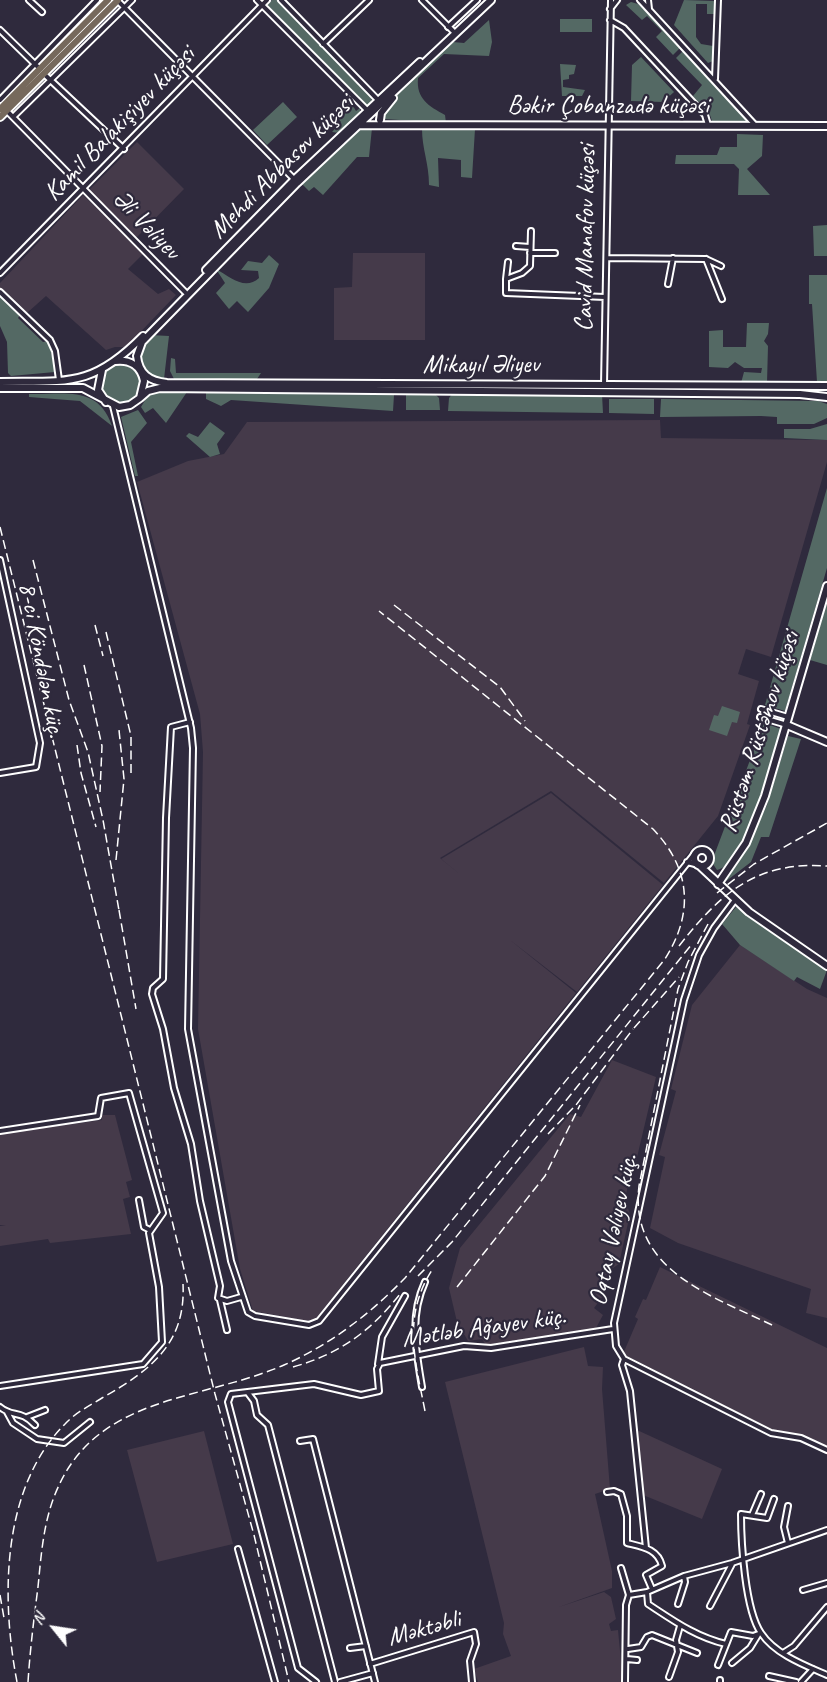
<!DOCTYPE html>
<meta charset="utf-8">
<style>
body{margin:0}
#map{position:relative;width:827px;height:1682px;overflow:hidden;background:#2f2a3d;font-family:Caveat,sans-serif}
canvas{display:block}
.north{position:absolute;left:24px;top:1598px;width:60px;height:60px;-webkit-text-stroke:4px #2f2a3d;paint-order:stroke;rotate:300deg;font-size:16px;font-weight:700;line-height:24px;text-align:center;color:#fff}
.north::after{content:'';display:block;margin:auto;width:21px;height:27px;background:#fff;clip-path:polygon(50% 0,100% 100%,50% 72%,0 100%)}
</style>
<div id="map">
<canvas width="827" height="1682"></canvas>
<div class="north">N</div>
</div>
<script>
const ctx = document.querySelector('canvas').getContext('2d');
ctx.lineJoin = 'round';
function paint(path, color) { ctx.fillStyle = color; ctx.fill(path, 'evenodd'); }
function strokePath(path, color, width, dash) { ctx.strokeStyle = color; ctx.lineWidth = width; ctx.lineCap = dash ? 'butt' : 'round'; ctx.setLineDash(dash || []); ctx.stroke(path); }
function drawText(font, color, halo, rows, align = 'center') {
  ctx.font = font + ' Caveat,sans-serif'; ctx.lineWidth = 4.5; ctx.setLineDash([]); ctx.textBaseline = 'middle'; ctx.strokeStyle = halo; ctx.fillStyle = color; for (const [text, x, y, turn = 0] of rows) {
    ctx.save(); ctx.translate(x, y); ctx.rotate((+turn || 0) * Math.PI / 180); ctx.textAlign = isNaN(turn) ? turn : align; if (halo) ctx.strokeText(text, 0, 0); ctx.fillText(text, 0, 0); ctx.restore();
  }
}
paint(new Path2D(`
 M137 142 184 189 136 238 89 190Z
 M83 195 144 253 128 269 158 294 169 289 176 295 126 347H115L106 350 46 296 27 313 0 288V283Z
 M353 253H425V340H334V288L352 287Z
 M660 420 661 438 827 440V462L771 657 746 649 738 674 759 681 747 724 750 725 718 816 664 883 551 791 440 858 462 876 441 859 551 793 663 885 577 992 510 940 576 993 313 1322 253 1311 240 1269 198 1029 203 752 200 714 137 482 188 461 224 454 247 422Z
 M740 945 807 989 827 998V1318L806 1313 811 1289 678 1243 650 1228 665 1157 659 1155 676 1091 671 1089 692 1005Z
 M612 1060 656 1077 634 1170H631L625 1200 630 1214 619 1264 607 1272 603 1296 594 1308 603 1315 596 1328 587 1330 486 1345 482 1339 468 1341 457 1322 449 1288 460 1248 570 1114 581 1117Z
 M102 1115H115L132 1180 126 1182 130 1197 123 1199 131 1234 50 1243 48 1239 0 1246V1226L6 1225H0V1134L102 1120Z
 M660 1267 827 1348V1447L801 1435 770 1429 623 1354 638 1319 635 1317 643 1299 646 1300Z
 M584 1347 588 1366 603 1367 602 1389 610 1489 595 1494 612 1571V1588L559 1607 604 1592 611 1597 616 1619 609 1624 611 1631 618 1630 623 1682H478L474 1669 511 1656 503 1634 504 1623 445 1382Z
 M637 1430 722 1469 702 1519 643 1495Z
 M204 1431 233 1544 157 1562 127 1450Z`), '#453a4a');
paint(new Path2D(`
 M272 0H277L371 96 372 102 367 105 362 103 266 6Z
 M684 0 715 1 714 14H707V4H696V37L701 44 713 46V61L708 63 674 25Z
 M631 2 638 4 681 47 673 55 656 37 662 31 647 16 642 20 626 5Z
 M560 19H592V32H560Z
 M489 20 492 42 489 56 444 54 418 78C416 99 429 106 445 115L446 123 384 119 382 116C399 87 428 65 453 42L464 43Z
 M684 50 748 118 746 122 712 121 710 115 693 96 702 85 676 58Z
 M641 57 674 92 663 102 631 101 632 65Z
 M560 64 576 65 574 74 569 75V79L563 80V87L585 90 582 96H562Z
 M350 101 356 111 360 108V113L339 133 332 132 341 122 336 116Z
 M283 102 297 117 267 145 253 130Z
 M361 128H372L369 157H357L323 195 314 187 309 191 302 184Z
 M422 129H475L472 178 461 177V160L438 158 439 187 429 185C429 163 422 149 422 129Z
 M737 134 763 135 762 156 747 169 770 195H738L739 169 734 164H675L676 155H717L720 147H737Z
 M827 225V256H814L813 226Z
 M269 255 279 264 269 288 248 312 237 301 229 309 216 293 225 283 216 269C230 277 245 291 259 278L258 271 241 270 248 261 262 263Z
 M809 275H827V382H817L812 304H809Z
 M0 296 20 315 18 318 43 342 49 341 55 372 11 376 8 373 7 342 0 326Z
 M747 323H769L768 334 764 341 768 346 767 383H741L744 372 761 373 762 368H744L735 362 728 368 709 367V331L723 330V347H746Z
 M150 335 169 336 164 379 148 377C143 354 131 358 150 335Z
 M171 358 175 359 176 373H261L257 379H174L170 371Z
 M101 384a20 20 0 1 1 40 0a20 20 0 1 1-40 0Z
 M150 392H187L166 423 153 408 145 413 141 407Z
 M206 393 394 395 393 411 231 400 221 406 206 399Z
 M406 393 436 395 439 398 440 410H406Z
 M453 393 602 394 603 413 448 411 449 398Z
 M29 394C65 395 98 385 112 426L80 401 29 397Z
 M609 399H654V414L609 413Z
 M661 399 818 401 827 404V418L814 424H777V417L761 416 660 417Z
 M138 410 147 423 131 442 138 476H135L121 417Z
 M210 422 225 433 217 444 220 454 210 457 186 436 189 433 198 437Z
 M827 424V440L784 438V429H810Z
 M827 488V568L785 711 765 705Z
 M827 602V665L810 660Z
 M722 706 740 712 737 723 732 722 727 736 709 730 714 715 718 716Z
 M764 723 781 729C772 759 751 863 717 870L713 864 715 853Z
 M788 736 801 739 769 837H761L751 862 725 882 745 852 767 805Z
 M736 907 827 970 820 989 797 977 794 981 740 945 722 924Z`), '#546964');
const street = new Path2D(`
 M29 0 42 12
 M257 0 369 112
 M281 0 378 100
 M422 0 453 31
 M640 0 755 125
 M648 0 649 9
 M118 1 296 181
 M610 9 617 0
 M610 20 624 28 705 115 708 125
 M448 27 477 0
 M0 30 40 69
 M323 44 369 0
 M44 74 124 149
 M715 79 718 0
 M0 100 97 0
 M7 111 185 292
 M13 117 132 0
 M531 231 530 266 522 273 506 279V293L605 297
 M516 246 530 247
 M530 253H555
 M607 258 706 259 721 266
 M706 259 722 299
 M0 273 267 0
 M506 279 508 262
 M668 284 673 258
 M0 292 50 340 55 351 59 380
 M604 385 611 0
 M113 406 191 728 193 748 188 1029 231 1261 248 1312 255 1316 309 1325 319 1321 696 852
 M0 560 40 743 36 767 0 773
 M761 709 788 717
 M760 717 787 725
 M190 722 171 727 166 818 163 979 153 988 152 994 163 1029 174 1088 191 1144 200 1201 220 1286 218 1298 227 1301 241 1297
 M687 862 699 865
 M735 900 714 928 699 955 684 1000 614 1323 616 1346 624 1359 771 1433 801 1438 827 1450
 M0 1131 98 1116 101 1098 129 1093 163 1213 149 1233 159 1287 162 1342 143 1364 0 1386
 M139 1200 144 1227 150 1230
 M220 1300 227 1330
 M624 1359 622 1365 630 1391 646 1548
 M378 1364 382 1337 405 1296
 M422 1387C416 1351 409 1317 425 1282
 M248 1393 254 1401 257 1415 268 1425 335 1682
 M0 1407C13 1418 20 1409 35 1425
 M7 1412 13 1423 37 1439 64 1443 90 1422
 M27 1417 45 1410
 M300 1441 313 1439 375 1682
 M607 1492 614 1491 621 1494 627 1516V1543C643 1547 658 1549 662 1566L646 1575 652 1589
 M774 1499 767 1518 741 1514C741 1542 745 1610 761 1633 775 1654 804 1665 827 1675
 M788 1506 784 1527 788 1543
 M752 1515 761 1494
 M238 1549 275 1682
 M621 1568 629 1595
 M803 1590 827 1583
 M647 1592 648 1604C674 1621 696 1637 726 1644
 M678 1604 685 1582 684 1576
 M710 1606 732 1564
 M350 1648 366 1646
 M628 1649 641 1647 647 1637 652 1635 697 1653
 M783 1653 794 1646 827 1607
 M627 1659 637 1660
 M732 1663 750 1648 758 1635
 M370 1664 474 1632 476 1644 470 1661 472 1682
 M718 1665 731 1632 753 1636 761 1633
 M769 1676 796 1682
 M669 1677 678 1652 676 1640 680 1626
 M316 1682 298 1668 228 1402 231 1394 314 1384 361 1395 379 1391 377 1369 380 1363 464 1346 491 1348 613 1329
 M340 1682 373 1673
 M625 1682 626 1605 629 1595 647 1592 684 1576 732 1563 827 1530
 M720 1682V1680
 M801 1682 813 1669`);
const secondary = new Path2D(`
 M491 0 297 183 142 342 137 356C139 374 149 381 167 383L827 386
 M380 120 381 113 393 98
 M357 125 827 126
 M206 270 294 180 420 62
 M102 370 98 390 106 402
 M0 382C67 381 92 388 143 336
 M0 388H83L119 407 130 405 140 398 144 381C141 366 130 359 115 361
 M140 398 148 391 160 388 800 394 827 397
 M787 725 827 742
 M694 858a8 8 0 1 1 16 0a8 8 0 1 1-16 0Z
 M699 865 749 912 827 966
 M718 884 746 843 765 796 827 586`);
const primary = new Path2D(`
 M0 109 108 0
 M0 117 118 0`);
strokePath(street, '#fff', 8);
strokePath(secondary, '#fff', 10);
strokePath(primary, '#fff', 10);
strokePath(street, '#2f2a3d', 4);
strokePath(secondary, '#2f2a3d', 6);
strokePath(primary, '#76695c', 6);
strokePath(new Path2D(`
 M0 527 215 1394 254 1535 289 1682
 M33 560 69 700 88 752 103 820 120 916
 M394 605 500 687 525 721
 M95 625 103 656
 M106 632 131 736V775
 M84 665 102 746 100 792
 M77 745 81 773 96 827
 M116 860 124 779 119 730
 M717 893 754 864 827 823
 M119 910 136 1009
 M708 924 688 962 678 989 639 1186C629 1271 713 1296 774 1326
 M679 946C720 894 755 861 827 866
 M634 1028 679 977
 M548 1134 576 1105 633 1029
 M418 1276 452 1242 692 944
 M457 1287 545 1176 580 1105
 M293 1367C339 1354 370 1332 400 1294
 M425 1411C415 1360 402 1317 432 1270
 M0 1595 4 1618
 M17 1682C1 1599 1 1488 65 1424 75 1413 89 1406 102 1398 149 1371 186 1345 183 1284
 M28 1682C30 1650 34 1618 38 1587 41 1557 43 1526 54 1497 93 1394 199 1402 284 1365 330 1345 371 1313 405 1278L665 959C694 913 691 869 653 829L379 611`), '#fff', 1.5, [9, 4.5]);
drawText('26px', '#fff', '#2f2a3d', [
 ["Bəkir Çobanzadə küçəsi",608,106],
 ["Kamil Balakişiyev küçəsi",120,124,-46],
 ["Mehdi Abbasov küçəsi",282,167,-45],
 ["Əli Vəliyev",146,225,46],
 ["Cavid Manafov küçəsi",586,238,-89],
 ["Mikayıl Əliyev",481,365],
 ["8-ci Köndələn küç.",41,660,79],
 ["Rüstəm Rüstəmov küçəsi",760,732,-72],
 ["Oqtay Vəliyev küç.",614,1230,-78],
 ["Mətləb Ağayev küç.",484,1328,-8],
 ["Məktəbli",424,1629,-15]
]);
</script>
